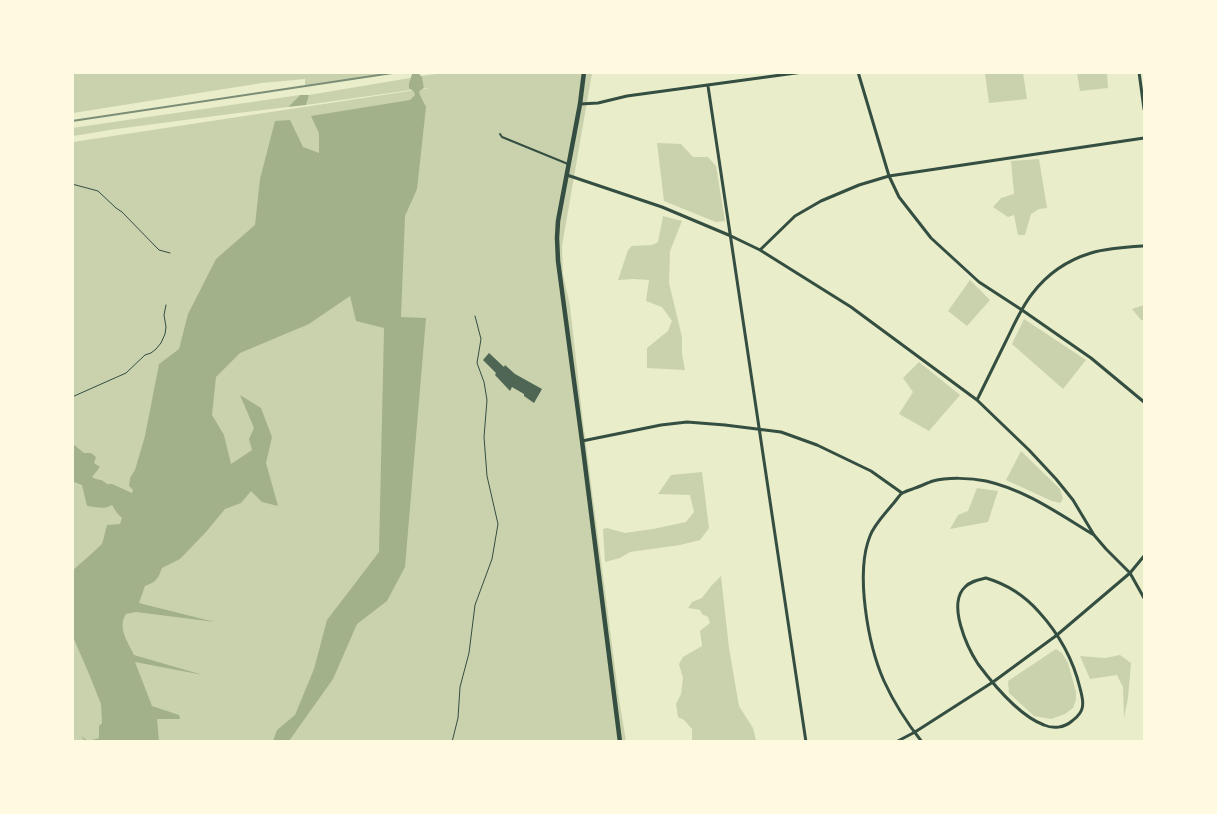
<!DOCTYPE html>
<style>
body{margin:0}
#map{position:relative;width:1217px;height:814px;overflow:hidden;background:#e9edc9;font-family:Signika,sans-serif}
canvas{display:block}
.frame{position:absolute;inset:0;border:74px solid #fefae0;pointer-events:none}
</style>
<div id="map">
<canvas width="1217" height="814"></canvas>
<div class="frame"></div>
</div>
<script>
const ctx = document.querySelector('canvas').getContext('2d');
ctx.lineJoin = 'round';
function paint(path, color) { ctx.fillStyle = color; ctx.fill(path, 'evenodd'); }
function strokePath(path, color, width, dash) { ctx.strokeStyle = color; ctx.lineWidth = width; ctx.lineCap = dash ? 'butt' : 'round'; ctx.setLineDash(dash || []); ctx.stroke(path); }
paint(new Path2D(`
 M73 72H395L396 73 305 86V79L262 83 73 113Z
 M443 73H592L562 246 563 274 570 306 583 422 619 699 626 741 73 742V142L429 88H424L422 78 421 76Z
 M985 73H1023L1027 99 989 103Z
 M1077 73H1107L1108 88 1080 91Z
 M410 78 409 87 411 90 306 105 309 95Z
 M300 95 288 107 238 113 116 129 73 136 72 128Z
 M657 143 681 144 693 157H708L716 166 725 221 716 222 664 201Z
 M1039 159 1047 208 1039 209 1031 214 1025 235H1018L1014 215 1008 217 993 207 1001 198 1014 194 1011 161Z
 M663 216 682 221 670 251 669 283 682 337V354L685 370 647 368V348L668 331 672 321 662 307 646 301 649 280 633 279 618 280 628 250 632 246 652 245 658 242Z
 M970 280 990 300 967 326 948 311Z
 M1144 305V320H1141L1132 309Z
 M1024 319 1086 360 1063 389 1012 344Z
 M919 362 960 395 929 431 899 414 913 392 903 378Z
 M1021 451 1060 489 1063 499 1060 503 1052 501 1006 480Z
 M702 472 709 528 700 540 680 545 630 552 620 558 605 562 603 529 607 528 625 533 653 529 686 522 694 512 690 495 658 494 671 475Z
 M977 488 998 491 988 522 950 529 958 515 968 511Z
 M721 576 729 648 739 706 753 728 756 740 749 742 692 741V729L684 720 678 717 676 704 681 694 683 678 679 664 683 657 702 646 700 631 710 623 708 617 702 614 700 610 688 608 692 602 702 598 712 585Z
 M1056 649 1062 653 1068 663 1076 692V700L1073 708 1065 714 1051 719 1034 716 1009 693 1008 681Z
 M1120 655 1131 663 1128 698 1124 718 1123 687 1117 675 1090 679 1080 656 1105 658Z`), '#cad2ad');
paint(new Path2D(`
 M418 73 422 77 424 88 419 91 420 95 426 107 417 189 405 216 401 317 426 318 405 567 387 601 357 624 333 679 289 741H273L277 730 295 715 314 669 327 620 379 552 384 328 356 321 350 296 309 324 240 353 216 377 212 415 224 435 231 464 252 450 249 439 254 428 240 395 261 408 272 437 266 463 278 506 262 502 251 491 241 503 225 509 206 532 180 559 162 568C158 579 156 582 145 586L139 603 215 622 136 612 126 614C117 628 128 642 134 655L203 675 135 662 152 706 179 715 180 719H157L159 741H85L81 736 88 741 99 738V726L102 723 101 704 89 674 73 637V570L89 556 102 544 107 525 120 524 122 518 117 513 112 505C104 510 96 507 87 506L82 485 74 482 72 473 73 444 84 453H91L96 457 94 463 100 467 92 477C99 481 101 478 107 484H112L132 493 133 490 129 486 130 478 135 470 145 436 159 364 179 349 188 314 216 259 255 225 260 179 275 121 290 120 303 147 319 153V133L311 116 410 100 415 95 414 92 409 88V83L412 74Z
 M300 95H309L306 105 288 107Z`), '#a3b18a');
paint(new Path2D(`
 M489 353 504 367 505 365 515 374 542 389 534 403 524 396V394L512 387 510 391 495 375 496 373 483 360Z`), '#4f6655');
strokePath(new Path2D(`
 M72 184 98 191 116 208 122 212 159 250 170 253
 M72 397 126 373 145 355 151 353 156 349 161 343 165 334 166 327 164 315 166 305
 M452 742 458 718 460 687 469 653 475 605 492 559 498 524 487 476 484 437 487 400 484 382 477 363 481 339 475 316`), '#344e41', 1);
strokePath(new Path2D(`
 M500 134 502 137 568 164`), '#344e41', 2);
strokePath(new Path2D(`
 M858 72 889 176 899 197 931 238 979 282 1022 310 1091 358 1144 402
 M1139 72 1144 109
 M708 86 806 742
 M580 104 598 103 627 96 803 72
 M567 175 662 207 731 236 760 250 851 307 977 400 1029 450 1056 479 1073 500 1094 535 1106 549 1130 573 1144 598
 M760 250 795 216 821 201 859 185 889 176 1144 138
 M977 400C987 380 996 361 1006 341 1014 325 1021 308 1032 294 1047 274 1068 260 1091 253 1108 248 1127 247 1144 246
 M582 441 661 425 687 422 725 425 781 432 817 445 871 471 902 493
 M986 578C1006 584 1025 596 1039 612 1059 634 1073 659 1080 688 1082 696 1085 706 1080 713 1078 716 1075 719 1072 721 1064 728 1053 729 1044 725 1020 716 993 684 978 664 967 647 947 604 965 587 971 581 978 580 986 578Z
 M896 742 915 732 993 682 1057 635 1130 573 1144 556
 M922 742C907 723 894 703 884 681 868 645 855 573 870 536 874 525 884 515 892 505 895 502 898 497 901 494 905 491 911 490 915 488 921 486 927 483 933 481 948 477 971 478 986 481 1026 490 1059 514 1094 535`), '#344e41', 3);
strokePath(new Path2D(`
 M584 72 580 104 558 221 557 238 558 261 582 441 620 742`), '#344e41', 4.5);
strokePath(new Path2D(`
 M72 121 399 72`), '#7c8e77', 2);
</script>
